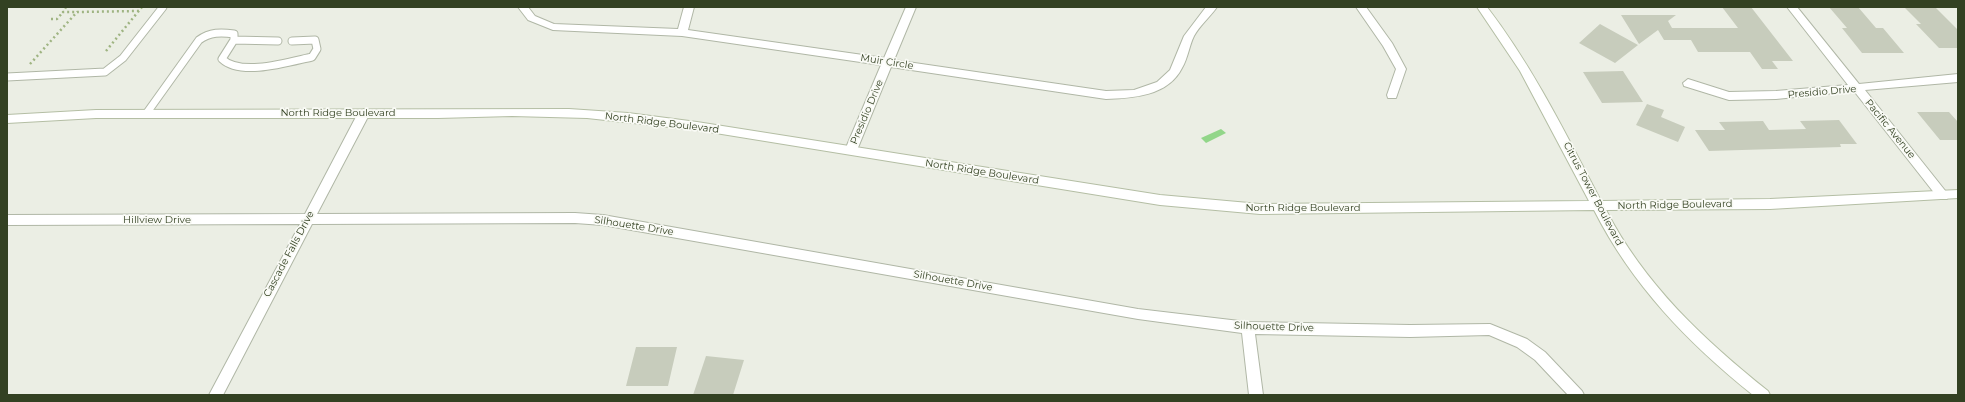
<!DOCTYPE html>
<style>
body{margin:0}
#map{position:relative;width:1965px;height:402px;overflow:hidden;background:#ebeee4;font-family:Montserrat,sans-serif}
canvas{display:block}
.frame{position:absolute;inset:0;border:8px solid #334122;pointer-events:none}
</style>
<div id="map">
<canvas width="1965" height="402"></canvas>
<div class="frame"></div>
</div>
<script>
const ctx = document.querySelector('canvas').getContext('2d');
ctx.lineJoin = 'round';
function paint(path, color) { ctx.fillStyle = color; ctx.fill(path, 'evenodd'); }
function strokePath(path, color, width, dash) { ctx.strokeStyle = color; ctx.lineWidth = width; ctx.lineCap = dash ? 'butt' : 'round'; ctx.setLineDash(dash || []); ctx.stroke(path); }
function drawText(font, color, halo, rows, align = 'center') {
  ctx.font = font + ' Montserrat,sans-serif'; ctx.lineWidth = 3.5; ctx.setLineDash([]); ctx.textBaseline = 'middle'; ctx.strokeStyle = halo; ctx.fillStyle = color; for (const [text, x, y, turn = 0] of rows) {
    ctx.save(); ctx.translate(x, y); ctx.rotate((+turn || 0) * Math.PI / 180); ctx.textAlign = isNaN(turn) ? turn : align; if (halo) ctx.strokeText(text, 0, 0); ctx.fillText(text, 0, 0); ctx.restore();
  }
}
paint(new Path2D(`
 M1221 129 1226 133 1206 143 1201 138Z`), '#92d689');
paint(new Path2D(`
 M1722 7H1751L1793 61H1772L1778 69H1762L1750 52H1698L1691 40H1664L1658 30 1639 44 1621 15H1676L1668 21 1672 28H1738Z
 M1829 7H1858L1876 28H1883L1904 53H1862L1842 28H1847Z
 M1904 7H1935L1958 30V48H1939L1916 24H1921Z
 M1600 24 1638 45 1615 63 1579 43Z
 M1623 71 1643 102 1602 103 1583 72Z
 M1647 104 1664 110 1661 117 1685 127 1678 142 1636 125Z
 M1917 112H1949L1958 122V140H1940Z
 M1839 120 1857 144H1840L1841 147 1709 151 1695 130H1725L1719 122 1763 121 1769 130 1806 129 1800 121Z
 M636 347H677L668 386H626Z
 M706 356 744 360 733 395H693Z`), '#c7ccbc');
const lane = new Path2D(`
 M278 41 234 40 222 59C241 77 289 62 312 57L317 49 315 40 292 41
 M7 77 105 72 123 58 163 7
 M146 114 199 40C210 32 221 32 234 34V40`);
const street = new Path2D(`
 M518 7H528L535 16 554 24 678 29 684 7H694L688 30 884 58 906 7H916L894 60 1106 91 1134 90 1157 82 1170 70 1184 36 1206 7H1217C1210 17 1200 25 1194 36 1189 46 1188 58 1182 68 1168 96 1133 98 1106 99L891 67 857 150 855 153H847L845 150 881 65 682 36 553 30 528 20Z
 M1356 7H1366L1392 43 1406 69 1396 98H1388L1387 95 1396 69 1383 46Z
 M1787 7H1797L1859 84 1958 74V82L1865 90 1947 193 1949 196 1947 199H1939L1854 91 1776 99 1729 100 1684 86 1683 83 1688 79 1729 92 1776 91 1848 85Z
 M364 109 370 113 317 214 575 213 603 215 1138 309 1248 322 1410 325 1490 324 1527 339 1545 352 1582 391 1584 395H1568L1535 360 1517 347 1489 335 1410 337 1255 334 1263 395H1249L1242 333 1138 319 603 225 575 223 312 224 223 395H209L300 224 7 225V215L305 214 358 113Z`);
const secondary = new Path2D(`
 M1477 7H1487C1533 67 1566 134 1601 201L1770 199 1958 190V198L1770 209 1606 210C1644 284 1704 340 1768 391L1770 395H1753C1688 343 1632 285 1594 210L1260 214 1160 205 697 130 587 118 512 116 438 118H96L7 123V115L96 110 569 109 628 113 697 122 1160 195 1260 204 1589 201 1520 71Z`);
strokePath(lane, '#b0b7a6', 9);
strokePath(street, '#b0b7a6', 2);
strokePath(secondary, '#b4bea4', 2);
strokePath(new Path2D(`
 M66 7 63 12H76
 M51 19H57L63 12
 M106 51 142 7
 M30 64 77 12 139 11`), '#9fb482', 2.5, [2, 3]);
strokePath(lane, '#fff', 7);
paint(street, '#fff');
paint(secondary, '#fff');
drawText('10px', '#334122', '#f9faf5', [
 ["Muir Circle",887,62,9],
 ["Presidio Drive",1822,92,-5],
 ["Presidio Drive",867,112,-67],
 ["North Ridge Boulevard",338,113],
 ["North Ridge Boulevard",662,123,7],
 ["Pacific Avenue",1890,129,51],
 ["North Ridge Boulevard",982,172,9],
 ["Citrus Tower Boulevard",1593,194,62],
 ["North Ridge Boulevard",1675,205,-1],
 ["North Ridge Boulevard",1303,208],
 ["Hillview Drive",157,220],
 ["Silhouette Drive",634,226,9],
 ["Cascade Falls Drive",289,254,-62],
 ["Silhouette Drive",953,281,10],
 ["Silhouette Drive",1274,327,2]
]);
</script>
